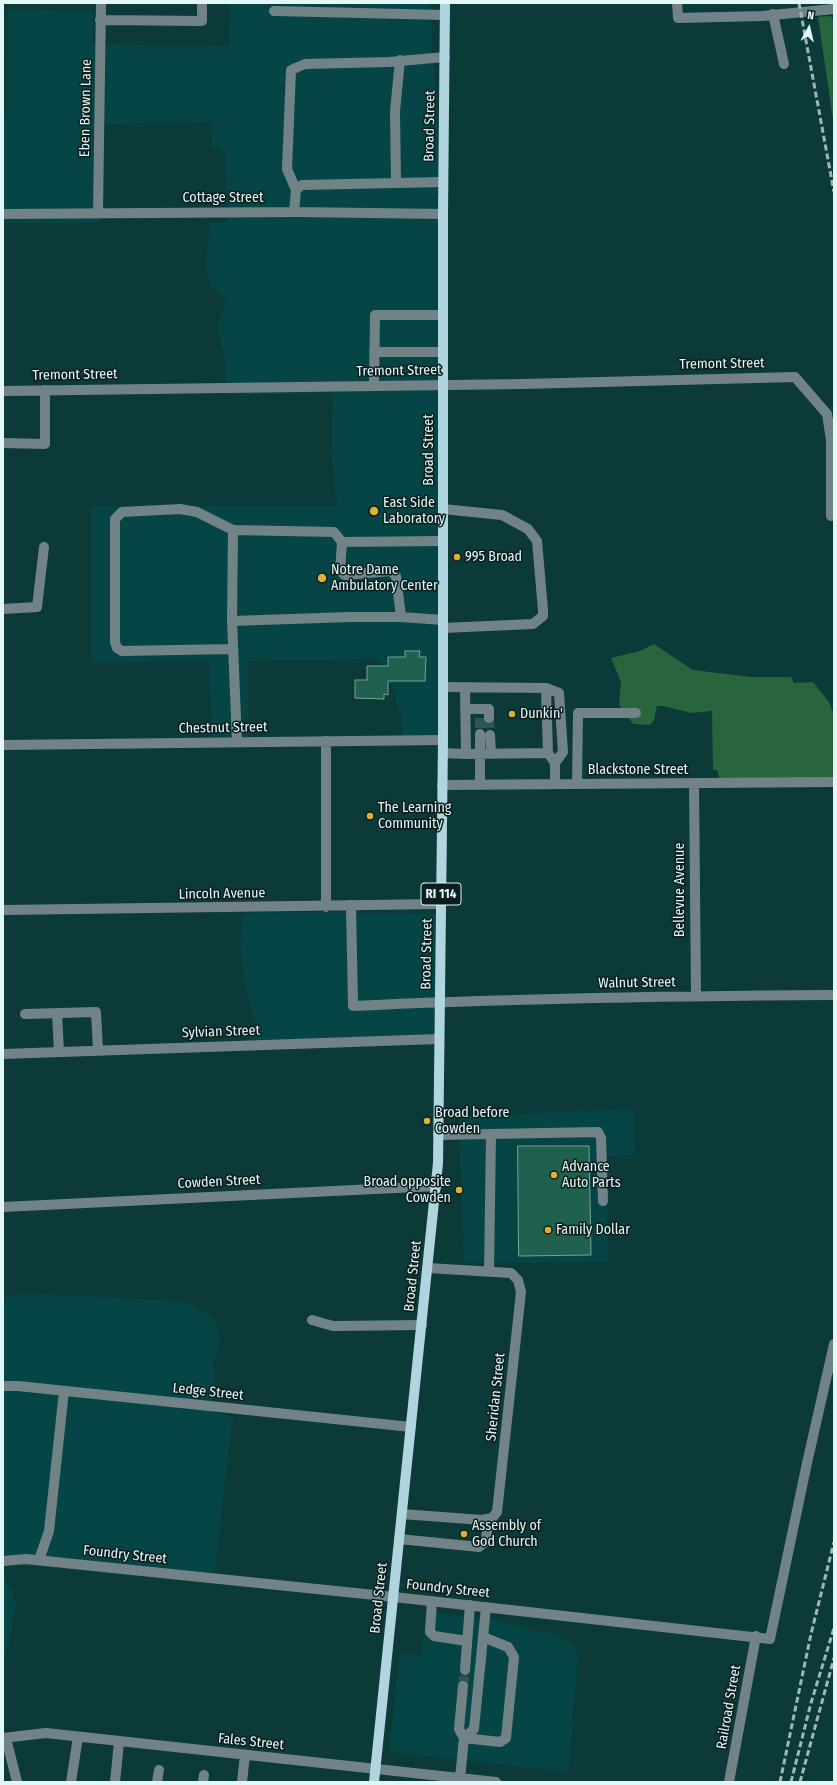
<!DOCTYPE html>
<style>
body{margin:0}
#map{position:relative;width:837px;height:1785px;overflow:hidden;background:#0c3a39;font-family:"Fira Sans Condensed",sans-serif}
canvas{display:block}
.frame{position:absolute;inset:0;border:4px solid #e1f8f7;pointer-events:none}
.north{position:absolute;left:789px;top:8px;width:40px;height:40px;-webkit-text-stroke:3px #0b1d1d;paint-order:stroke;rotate:8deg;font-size:11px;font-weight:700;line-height:16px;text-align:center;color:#e1f8f7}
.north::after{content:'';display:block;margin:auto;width:14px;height:18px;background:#e1f8f7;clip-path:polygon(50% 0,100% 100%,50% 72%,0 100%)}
</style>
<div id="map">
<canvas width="837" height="1785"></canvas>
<div class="frame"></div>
<div class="north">N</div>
</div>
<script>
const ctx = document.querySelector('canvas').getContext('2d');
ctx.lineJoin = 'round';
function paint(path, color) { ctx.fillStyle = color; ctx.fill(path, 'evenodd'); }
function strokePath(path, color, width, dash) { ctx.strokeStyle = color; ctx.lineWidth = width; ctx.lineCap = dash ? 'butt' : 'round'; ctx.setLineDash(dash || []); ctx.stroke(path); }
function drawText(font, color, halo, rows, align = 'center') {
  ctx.font = font + ' "Fira Sans Condensed",sans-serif'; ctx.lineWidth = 3; ctx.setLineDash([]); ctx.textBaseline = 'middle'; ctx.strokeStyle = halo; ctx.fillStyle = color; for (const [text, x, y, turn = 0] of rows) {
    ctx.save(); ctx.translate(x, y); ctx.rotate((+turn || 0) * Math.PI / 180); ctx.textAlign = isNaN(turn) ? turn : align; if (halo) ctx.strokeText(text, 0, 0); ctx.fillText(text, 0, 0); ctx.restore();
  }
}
paint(new Path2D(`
 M230 3H430L443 219 441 743H403L401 714 397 708 396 695 377 659 248 661V745L221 748 212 746 209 661 92 663 91 661V506H337L332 458 333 394 323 393 226 395 225 359 217 327 226 300 211 287 206 267 210 223 228 221 225 153 211 145 212 122 104 124 101 127 100 220 96 223H3V117L7 116 8 9 93 11V44L229 46Z
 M251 912 439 914 438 1041 240 1051 257 1027 245 987 240 949 243 915Z
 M633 1109 635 1155 607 1156 608 1262 464 1263 459 1117Z
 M26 1293 175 1301 195 1305 208 1314 216 1324 220 1342 213 1365 215 1374 211 1411 233 1417 213 1584 31 1566 8 1565 3 1568V1298Z
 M3 1571 16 1605 3 1671Z
 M426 1612 493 1620 557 1635 577 1649V1668L568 1772 389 1752 400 1654 421 1655Z`), '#054545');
paint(new Path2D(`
 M831 16 834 22V126L818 17Z
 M654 644 693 670 751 677H791L794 683 813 682 829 702 834 715V786L722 787 717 770H713L712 711 692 713 663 706H657L654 720 650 725 633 724 619 705 621 682 611 658 640 651Z`), '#29653c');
const building = new Path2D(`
 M405 651H420L419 657H426L425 681H388V695L384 694V699L355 698V680H367V666H388V657H405Z
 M518 1146H589L591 1255 519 1256Z`);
paint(building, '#1f604f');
strokePath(building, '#7aa295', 1);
strokePath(new Path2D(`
 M480 718V734
 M489 718 490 735
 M463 1686 465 1670`), '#2c5656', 10, [10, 5]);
strokePath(new Path2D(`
 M677 3 678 18 762 16 834 9
 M274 11 445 15
 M773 14 784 64
 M100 20 202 21V3
 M396 182 395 111 400 60
 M296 190 287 169 291 70 305 64 389 62 445 57
 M294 212 296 190 302 185 443 182
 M98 213 101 3
 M3 214 296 212 443 214
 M374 352H442
 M374 385 375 315H442
 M3 391 523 384 795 377 827 414 831 440V516
 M3 443 45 444V390
 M443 509 502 515 528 529 537 541 543 610V616L533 624 443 628
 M233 530 197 512 180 509 122 512 115 519V642L117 648 122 651 233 649
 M342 542 443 541
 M3 609 37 607 44 547
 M232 621 350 617H401
 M443 687 546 688 559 693 563 752 555 763
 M465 687 466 754 548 753
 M546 688 548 753 555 763V784
 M465 709H489V718
 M480 734V785
 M490 735 491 754
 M326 741V907
 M237 742 232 621 233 530 334 532 342 542 340 571 345 575 391 571 396 576 401 617 443 620
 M3 745 443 740
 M443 753 466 754
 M694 783 696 996
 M577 784 578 713H636
 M442 785 834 782
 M351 905 353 1006C513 998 673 996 834 995
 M3 910 441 904
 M57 1013 59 1052
 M25 1014 96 1012 98 1050
 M3 1054 439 1039
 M438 1135 598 1132 601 1138 603 1201
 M3 1207 437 1186
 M489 1272 491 1135
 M312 1320 333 1326 422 1325
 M3 1386H18L411 1427
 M402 1514 482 1520 492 1518 497 1512 521 1292 518 1280 511 1273 428 1268
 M399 1539 479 1547 486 1541 488 1519
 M39 1560 49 1531 64 1391
 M3 1561 26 1559 394 1597 770 1639 807 1463 834 1344
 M432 1601 430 1632 434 1636 467 1641
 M465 1670 470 1605
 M463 1686 459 1729 464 1738 500 1742 506 1738 514 1657 508 1647 483 1637
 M3 1738 46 1733 496 1782
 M6 1738 17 1782
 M460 1778 464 1738 474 1729 486 1607
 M71 1782 78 1737
 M115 1782 119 1742
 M157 1782 159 1770
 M203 1782 204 1775
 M242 1782 245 1755
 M729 1782 756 1636`), '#728388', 10);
strokePath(new Path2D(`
 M374 1782 438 1163 443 740V214L445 3`), '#b1d5de', 10);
strokePath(new Path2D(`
 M799 3 834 192
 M780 1782 811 1634 834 1542
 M791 1782 811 1703 834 1628
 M800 1782 834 1658`), '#99b8b7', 3, [6, 3]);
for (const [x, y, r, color] of [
 [374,511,5,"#deb133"],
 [457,557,4,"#deb133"],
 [322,578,5,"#deb133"],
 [512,714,4,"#deb133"],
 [370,816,4,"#deb133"],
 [427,1121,4,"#deb133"],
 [554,1175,4,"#deb133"],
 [459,1190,4,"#deb133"],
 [548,1230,4,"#deb133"],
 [464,1534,4,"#deb133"]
]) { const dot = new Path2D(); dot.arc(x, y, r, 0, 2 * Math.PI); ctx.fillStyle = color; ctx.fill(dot); strokePath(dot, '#0b1d1d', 1.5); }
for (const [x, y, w] of [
 [441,894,40]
]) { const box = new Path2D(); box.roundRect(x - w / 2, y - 11, w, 22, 3); ctx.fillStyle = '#0b1d1d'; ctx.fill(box); strokePath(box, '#e1f8f7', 1); }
drawText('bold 13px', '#e1f8f7', null, [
 ["RI 114",441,894]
]);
drawText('14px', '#e1f8f7', '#0b1d1d', [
 ["Eben Brown Lane",86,108,-89],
 ["Broad Street",430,126,-89],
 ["Cottage Street",223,198],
 ["Tremont Street",722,364,-1],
 ["Tremont Street",399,371,-1],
 ["Tremont Street",75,375,-1],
 ["Broad Street",429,450,-90],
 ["Chestnut Street",223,728,-1],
 ["Blackstone Street",638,770],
 ["Bellevue Avenue",680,890,-90],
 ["Lincoln Avenue",222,894,-1],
 ["Broad Street",427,954,-89],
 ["Walnut Street",637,983,-1],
 ["Sylvian Street",221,1032,-2],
 ["Cowden Street",219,1182,-3],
 ["Broad Street",413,1276,-84],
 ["Ledge Street",208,1392,6],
 ["Sheridan Street",496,1397,-84],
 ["Foundry Street",125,1555,6],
 ["Foundry Street",448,1589,6],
 ["Broad Street",379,1598,-84],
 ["Railroad Street",729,1707,-80],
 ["Fales Street",251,1742,6]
]);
drawText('14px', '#e1f8f7', '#0b1d1d', [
 ["East Side",383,503],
 ["Laboratory",383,519],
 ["995 Broad",465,557],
 ["Notre Dame",331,570],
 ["Ambulatory Center",331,586],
 ["Dunkin'",520,714],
 ["The Learning",378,808],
 ["Community",378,824],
 ["Broad before",435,1113],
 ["Cowden",435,1129],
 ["Advance",562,1167],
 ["Auto Parts",562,1183],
 ["Broad opposite",451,1182,"right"],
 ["Cowden",451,1198,"right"],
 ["Family Dollar",556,1230],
 ["Assembly of",472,1526],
 ["God Church",472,1542]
], 'left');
</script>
